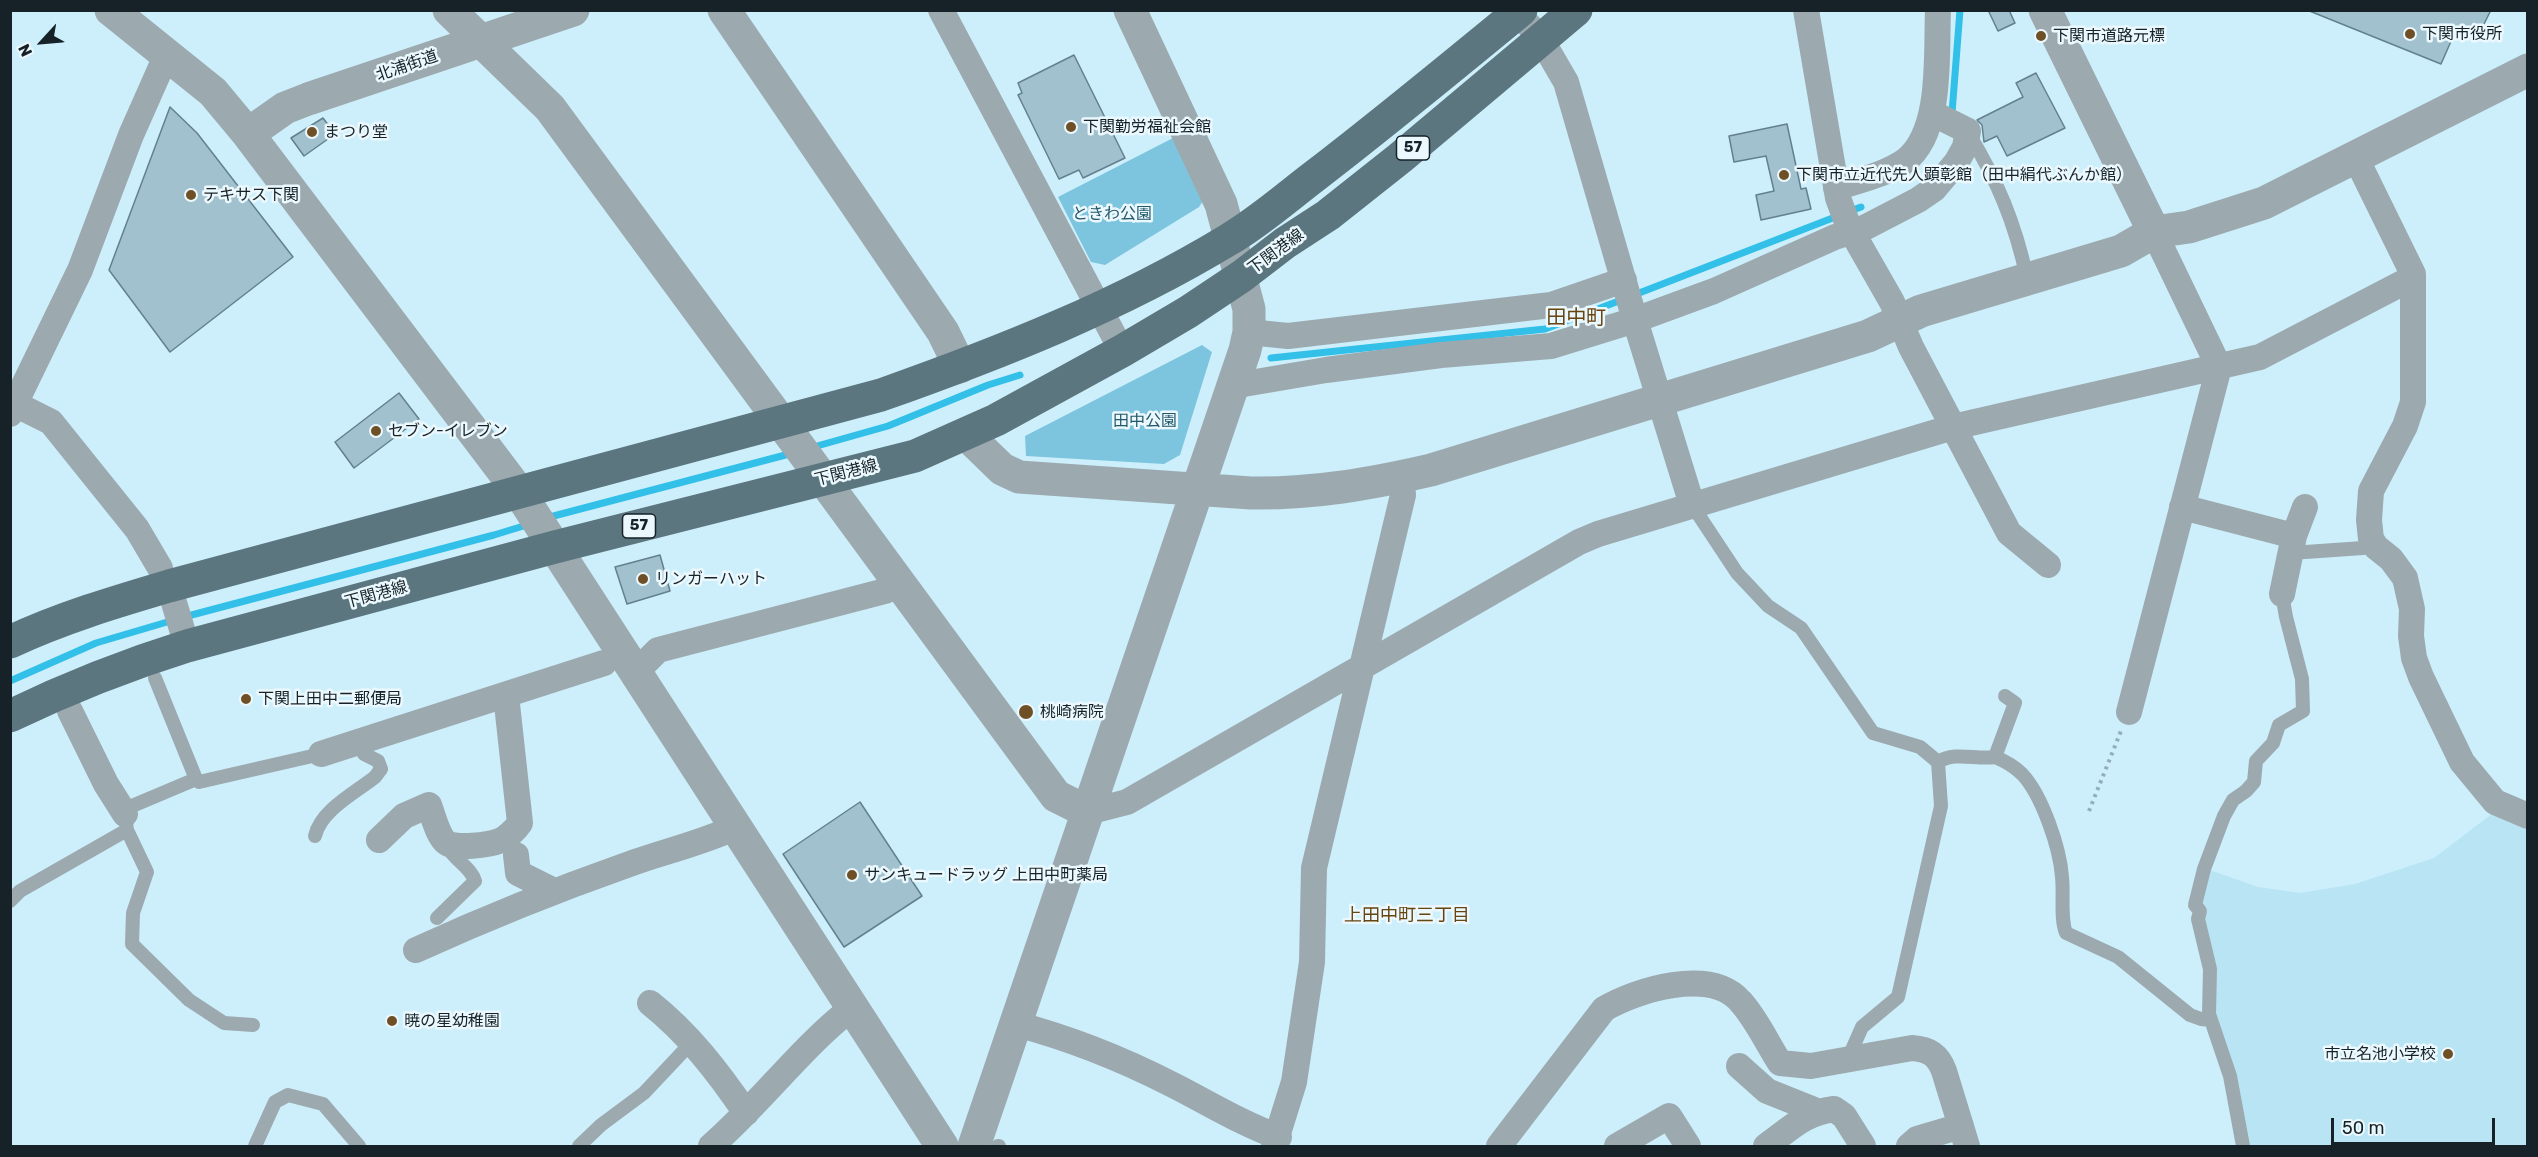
<!DOCTYPE html>
<meta charset="utf-8">
<style>
body{margin:0}
#map{position:relative;width:2538px;height:1157px;overflow:hidden;background:#cdeffc;font-family:Rubik,sans-serif}
canvas{display:block}
.frame{position:absolute;inset:0;border:12px solid #162227;pointer-events:none}
.north{position:absolute;left:12px;top:12px;width:60px;height:60px;-webkit-text-stroke:4px #ebf8fd;paint-order:stroke;rotate:244deg;font-size:16px;font-weight:700;line-height:24px;text-align:center;color:#162227}
.north::after{content:'';display:block;margin:auto;width:21px;height:27px;background:#162227;clip-path:polygon(50% 0,100% 100%,50% 72%,0 100%)}
.scale{position:absolute;left:2331px;top:1118px;width:164px;height:27px;box-sizing:border-box;border:3px solid #162227;border-top:0;padding-left:8px;font-size:18px;line-height:21px;white-space:nowrap;color:#162227;-webkit-text-stroke:4px #ebf8fd;paint-order:stroke}
</style>
<div id="map">
<canvas width="2538" height="1157"></canvas>
<div class="frame"></div>
<div class="north">N</div>
<div class="scale">50 m</div>
</div>
<script>
const ctx = document.querySelector('canvas').getContext('2d');
ctx.lineJoin = 'round';
function paint(path, color) { ctx.fillStyle = color; ctx.fill(path, 'evenodd'); }
function strokePath(path, color, width, dash) { ctx.strokeStyle = color; ctx.lineWidth = width; ctx.lineCap = dash ? 'butt' : 'round'; ctx.setLineDash(dash || []); ctx.stroke(path); }
function drawText(font, color, halo, rows, align = 'center') {
  ctx.font = font + ' Rubik,"Noto Sans JP",sans-serif'; ctx.lineWidth = 5; ctx.setLineDash([]); ctx.textBaseline = 'middle'; ctx.strokeStyle = halo; ctx.fillStyle = color; for (const [text, x, y, turn = 0] of rows) {
    ctx.save(); ctx.translate(x, y); ctx.rotate((+turn || 0) * Math.PI / 180); ctx.textAlign = isNaN(turn) ? turn : align; if (halo) ctx.strokeText(text, 0, 0); ctx.fillText(text, 0, 0); ctx.restore();
  }
}
paint(new Path2D(`
 M2493 813 2527 829V1146H2247L2213 1012 2202 921 2206 907 2198 900 2207 869 2258 887 2300 893 2355 884 2434 858Z`), '#b9e4f4');
paint(new Path2D(`
 M1173 138 1205 198 1199 207 1105 265 1091 262 1058 197Z
 M1202 345 1212 352 1180 455 1164 464 1026 456 1025 436Z`), '#7dc5de');
strokePath(new Path2D(`
 M1952 113 1960 10
 M1634 295 1861 207
 M1271 358 1545 329 1624 299
 M810 448 888 426 988 385 1020 375
 M546 518 793 453
 M184 617 494 535 530 524
 M10 681 96 643 174 620`), '#32bfe8', 7);
const building = new Path2D(`
 M1988 10H2009L2015 23 1998 31Z
 M2307 10H2491L2477 38 2456 30 2441 64Z
 M1074 55 1125 158 1083 178 1079 170 1059 179 1018 95 1022 93 1018 83Z
 M2036 73 2065 128 2007 156 1997 136 1984 142 1982 125 1977 120 2023 97 2016 83Z
 M170 107 197 133 293 257 170 352 109 270Z
 M323 118 335 134 304 156 291 138Z
 M1787 124 1801 189 1806 188 1811 209 1761 220 1756 195 1774 191 1766 156 1734 162 1729 136Z
 M399 393 419 419 354 468 335 442Z
 M660 555 670 591 627 604 615 567Z
 M860 802 922 896 844 947 783 854Z`);
paint(building, '#a1c1ce');
strokePath(building, '#63818d', 1.5);
strokePath(new Path2D(`
 M2089 811 2121 731`), '#93aeb8', 4, [3, 4.5]);
strokePath(new Path2D(`
 M1969 134C1998 182 2015 223 2027 278
 M1692 505 1737 573 1768 606 1801 628 1873 733 1920 747 1938 762 1941 806 1898 997 1862 1027 1847 1061
 M2291 553 2363 548 2373 542
 M155 678 196 779
 M2005 696 2015 703 1995 757C2005 761 2014 766 2022 774 2042 795 2060 848 2062 877 2064 894 2060 918 2066 933L2118 957 2190 1015 2201 1019 2211 1020
 M1938 762C1955 751 1976 760 1995 757
 M127 830 147 872 133 913 132 944 189 1000 224 1023 253 1025
 M315 836C321 810 355 793 375 777L381 769 378 761 364 754 357 742
 M10 901 20 891 127 830 125 814 132 806 196 779 199 782 321 754
 M437 918 475 881C471 867 453 859 447 846
 M255 1146 275 1102 288 1095 323 1104 359 1146
 M579 1146 601 1125 644 1093 692 1042
 M998 1146H999
 M2243 1146 2230 1076 2209 1014 2210 969 2198 919 2200 911 2195 905 2204 869 2224 816 2233 800 2246 791 2254 782 2256 761 2273 743 2279 725 2303 711 2302 679 2286 617 2282 594`), '#9caaaf', 14);
strokePath(new Path2D(`
 M941 10 1122 351
 M1806 10 1838 198 1848 225 1892 302 1911 347 2009 533 2048 565
 M1518 13 1541 39 1566 82 1635 320 1692 505
 M2356 158 2413 274V402L2405 426 2371 491 2369 520 2371 539 2376 547 2391 559 2405 578 2412 609 2411 636 2414 658 2421 677 2462 762 2495 802 2528 816
 M1836 188C1859 180 1885 175 1905 161 1943 132 1936 54 1938 10
 M1249 332 1288 336 1551 305 1624 280
 M1232 386 1326 370 1441 355 1551 346 1635 320 1714 291 1835 237 1866 227 1918 200 1934 189 1956 163 1965 147 1968 131 1932 113
 M15 404 51 422 137 529 160 568
 M10 414 80 270 131 135 166 56
 M2182 507 2294 536
 M169 586 187 646
 M2282 594 2294 536 2305 507
 M635 673 658 650 885 591 900 584
 M70 711 106 784 125 814
 M2129 712 2219 367 2154 232
 M321 754 604 663
 M1088 812 1127 802 1579 542 1598 534 1953 427 2260 357 2412 278
 M379 840 404 816 429 805C433 815 438 837 447 843 455 849 489 845 499 841 506 839 516 829 520 823L506 695
 M516 855 518 873 554 891
 M416 950C484 919 553 891 624 866 661 852 700 844 736 827
 M650 1003C689 1034 718 1072 746 1113
 M1016 1024C1069 1038 1122 1059 1171 1084 1207 1102 1240 1123 1279 1137
 M1739 1066 1767 1091 1817 1111
 M711 1146C761 1103 800 1048 853 1007
 M1274 1146 1294 1082 1312 962 1314 868 1403 495 1401 477
 M1499 1146 1604 1009C1636 990 1710 967 1740 1001 1756 1018 1767 1043 1780 1063L1811 1066 1912 1048C1929 1049 1938 1055 1944 1071L1967 1146
 M1617 1146 1669 1116 1688 1146
 M1766 1146C1790 1129 1804 1113 1834 1109L1844 1116 1863 1146
 M1909 1146 1917 1139 1961 1126`), '#9caaaf', 26);
strokePath(new Path2D(`
 M111 10 213 92 248 134 519 492 942 1146
 M449 10 550 108 1056 796 1088 812
 M724 10 943 332 960 367
 M2045 10 2154 232
 M248 134 285 108 308 99 573 10
 M967 435 1002 469 1019 477 1251 493C1313 494 1370 484 1431 470L1868 336 1921 311 2121 251 2154 232 2189 227 2264 203 2528 70
 M974 1146 1245 350 1249 332V309L1221 204 1130 10`), '#9caaaf', 33);
strokePath(new Path2D(`
 M10 642C61 618 115 602 169 586L881 395C1000 353 1119 306 1228 240 1259 222 1287 197 1316 175 1385 122 1453 66 1521 10
 M10 716C68 688 126 665 187 646L555 547 915 456 996 420 1122 351 1188 312 1242 276 1285 243 1328 215 1400 158 1576 10`), '#5c767f', 33);
for (const [x, y, r, color] of [
 [2410,34,6,"#6f5026"],
 [2041,36,6,"#6f5026"],
 [1071,127,6,"#6f5026"],
 [312,132,6,"#6f5026"],
 [1784,175,6,"#6f5026"],
 [191,195,6,"#6f5026"],
 [376,431,6,"#6f5026"],
 [643,579,6,"#6f5026"],
 [246,699,6,"#6f5026"],
 [1026,712,8,"#6f5026"],
 [852,875,6,"#6f5026"],
 [392,1021,6,"#6f5026"],
 [2448,1054,6,"#6f5026"]
]) { const dot = new Path2D(); dot.arc(x, y, r, 0, 2 * Math.PI); ctx.fillStyle = color; ctx.fill(dot); strokePath(dot, '#ebf8fd', 2); }
for (const [x, y, w] of [
 [1413,148,33],
 [639,526,33]
]) { const box = new Path2D(); box.roundRect(x - w / 2, y - 12, w, 24, 4.5); ctx.fillStyle = '#ebf8fd'; ctx.fill(box); strokePath(box, '#162227', 1.5); }
drawText('bold 15px', '#162227', null, [
 ["57",1413,148],
 ["57",639,526]
]);
drawText('16px', '#162227', '#ebf8fd', [
 ["下関市役所",2422,34],
 ["下関市道路元標",2053,36],
 ["下関勤労福祉会館",1083,127],
 ["まつり堂",324,132],
 ["下関市立近代先人顕彰館（田中絹代ぶんか館）",1796,175],
 ["テキサス下関",203,195],
 ["セブン-イレブン",388,431],
 ["リンガーハット",655,579],
 ["下関上田中二郵便局",258,699],
 ["桃崎病院",1040,712],
 ["サンキュードラッグ 上田中町薬局",864,875],
 ["暁の星幼稚園",404,1021],
 ["市立名池小学校",2436,1054,"right"]
], 'left');
drawText('16px', '#162227', '#ebf8fd', [
 ["北浦街道",407,66,-19],
 ["下関港線",1276,252,-36],
 ["下関港線",846,473,-14],
 ["下関港線",376,595,-15]
]);
drawText('16px', '#22586a', '#ebf8fd', [
 ["ときわ公園",1112,214],
 ["田中公園",1145,421]
]);
drawText('18px', '#674511', '#ebf8fd', [
 ["上田中町三丁目",1407,916]
]);
drawText('20px', '#674511', '#ebf8fd', [
 ["田中町",1576,318]
]);
</script>
